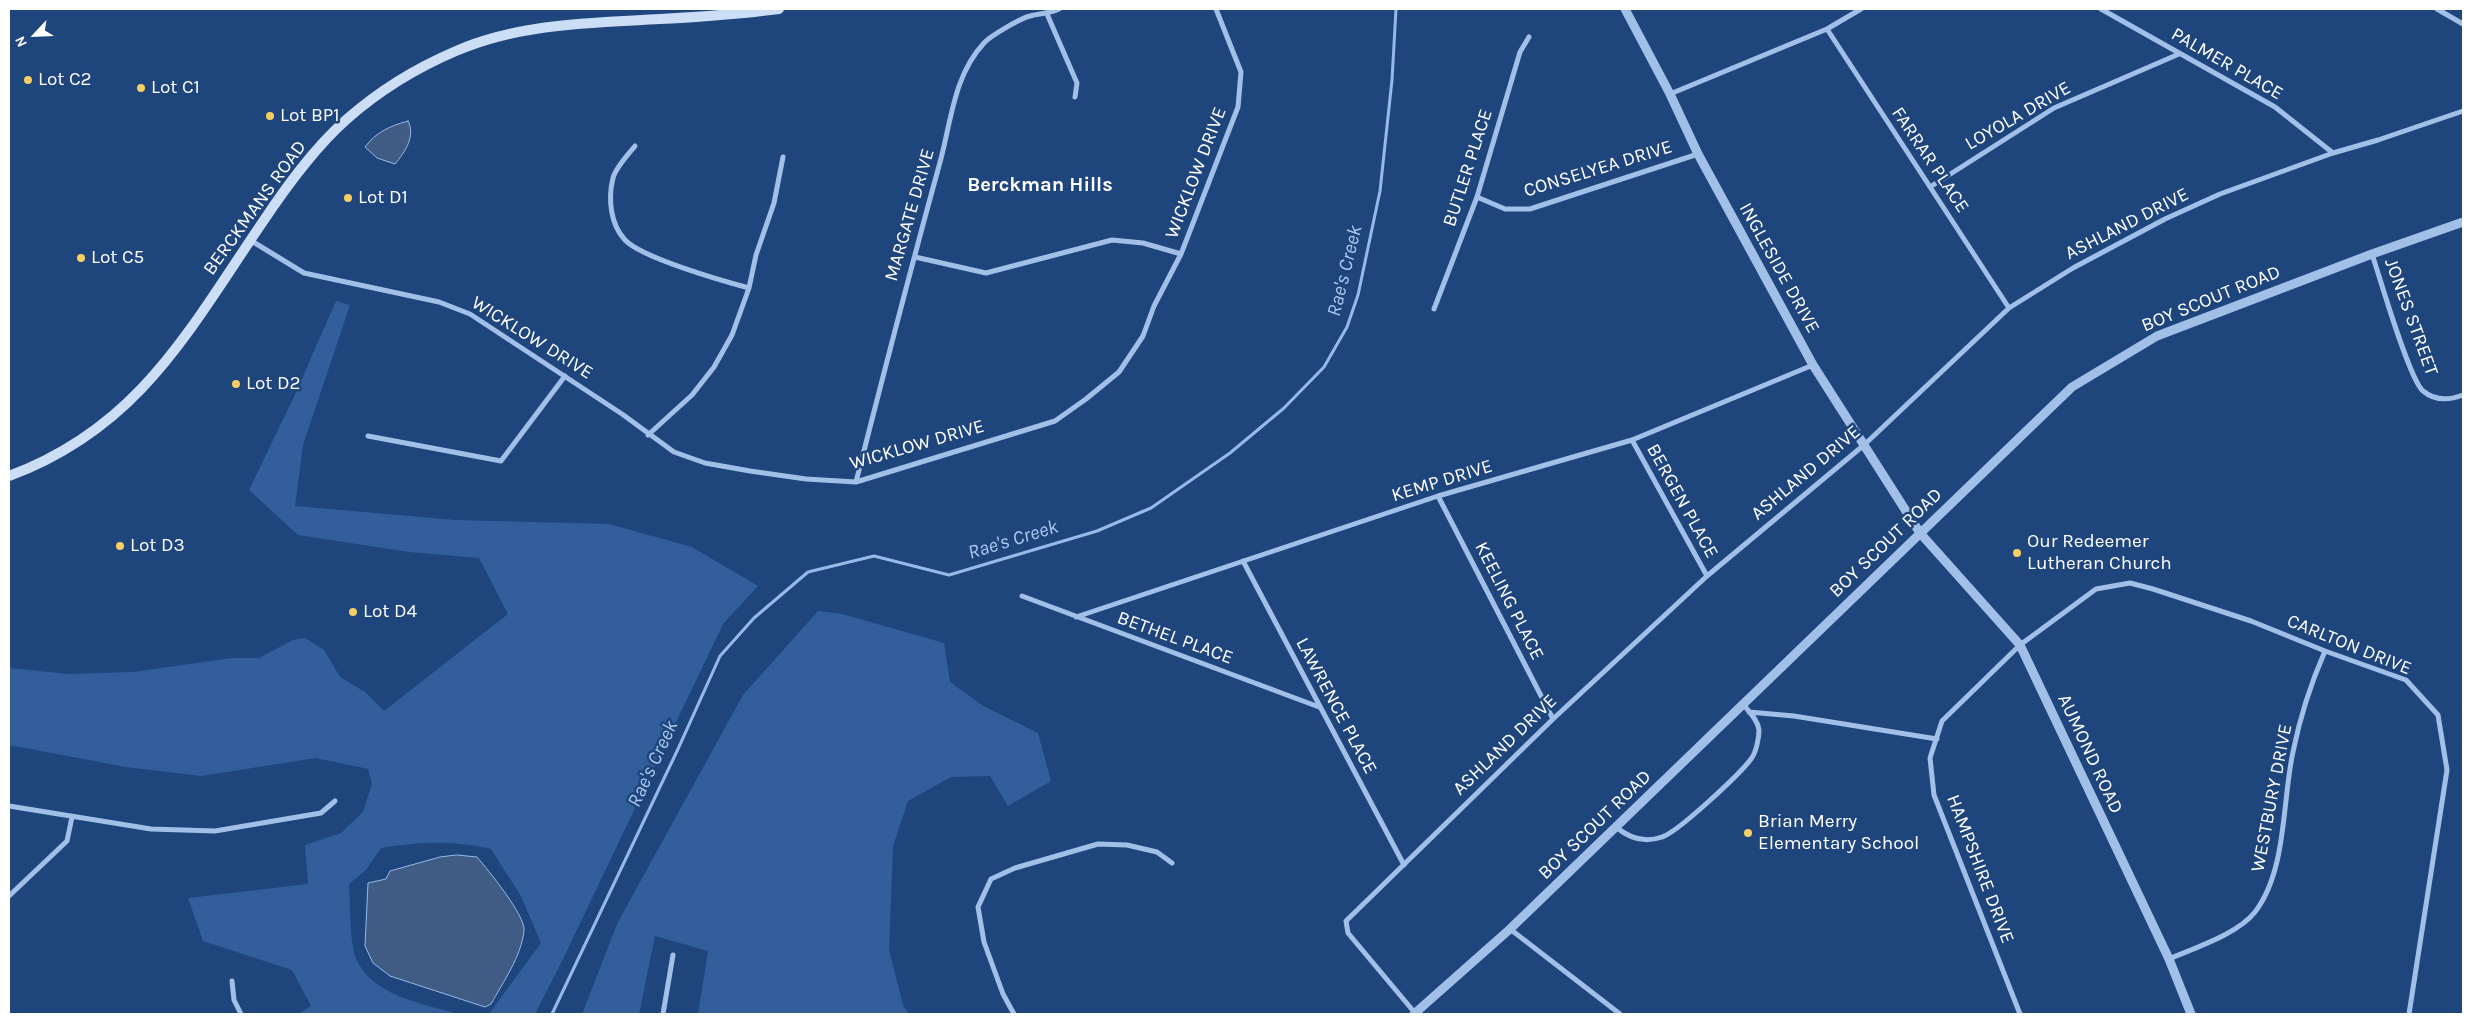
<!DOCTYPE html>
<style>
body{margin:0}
#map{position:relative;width:2472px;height:1023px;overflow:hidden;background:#1f457d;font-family:Karla,sans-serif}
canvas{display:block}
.frame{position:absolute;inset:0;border:10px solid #fff;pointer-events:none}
.north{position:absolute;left:10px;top:10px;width:50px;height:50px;-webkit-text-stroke:4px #1f457d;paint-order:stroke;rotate:245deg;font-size:14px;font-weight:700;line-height:20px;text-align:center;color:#fff}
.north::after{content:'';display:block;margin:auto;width:18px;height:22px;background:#fff;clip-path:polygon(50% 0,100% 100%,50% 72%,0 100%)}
</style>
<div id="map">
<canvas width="2472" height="1023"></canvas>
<div class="frame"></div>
<div class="north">N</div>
</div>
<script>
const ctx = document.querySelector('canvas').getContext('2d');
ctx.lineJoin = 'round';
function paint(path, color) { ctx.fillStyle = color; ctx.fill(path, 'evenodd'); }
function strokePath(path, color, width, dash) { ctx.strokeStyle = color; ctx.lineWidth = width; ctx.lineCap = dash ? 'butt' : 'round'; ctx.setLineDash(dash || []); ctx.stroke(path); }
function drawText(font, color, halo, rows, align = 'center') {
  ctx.font = font + ' Karla,sans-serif'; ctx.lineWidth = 5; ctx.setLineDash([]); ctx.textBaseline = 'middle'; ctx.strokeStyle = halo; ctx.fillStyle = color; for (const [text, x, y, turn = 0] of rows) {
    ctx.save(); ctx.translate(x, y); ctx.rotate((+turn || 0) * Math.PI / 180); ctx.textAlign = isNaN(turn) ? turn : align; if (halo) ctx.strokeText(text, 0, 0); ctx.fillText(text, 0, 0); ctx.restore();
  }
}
paint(new Path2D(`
 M336 301 350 305 303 445 295 506 455 520 609 524 692 547 758 586 723 624 563 959 535 1014H489L541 943 521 896 491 849C450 840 422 842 381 848L366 870 349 884C350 903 350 940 355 956 370 996 422 1003 458 1014H299L311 1006 292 970 203 941 188 898 308 884 305 845 341 833 363 812 372 784 368 769 316 758 201 776 126 767 9 745V668L69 674 133 672 232 658H259L293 640 305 638 324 650 340 677 365 692 384 711 508 614 479 558 409 552 298 535 249 490 293 399Z
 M818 611 842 614 944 643 950 682 983 706 1038 733 1051 781 1008 806 990 776 951 777 908 801 893 846 889 950 903 1005 909 1014H698L708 951 655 936 639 1014H582L618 922 743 695Z`), '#325f9b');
const water = new Path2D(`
 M408 121C416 136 405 152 395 164L377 158 365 147C376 132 390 126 408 121Z
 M457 855 477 857C488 870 526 916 524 931 521 957 503 982 491 1004L485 1007 390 976 373 963 365 946 368 883 386 879 390 871 440 857Z`);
paint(water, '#405c85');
strokePath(water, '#96bae8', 1);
strokePath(new Path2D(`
 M552 1014 678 749 720 656 754 618 808 572 874 556 949 575 1097 531 1151 508 1230 453 1284 408 1324 367 1347 327 1358 295 1380 191 1392 80 1396 9`), '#96bae8', 3);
strokePath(new Path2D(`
 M2101 9 2275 107 2333 153
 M2437 9 2463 24
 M1047 14 1077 83 1075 97
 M1827 29 2009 308
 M1670 94 1827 29 1861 9
 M635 146C628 155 616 167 613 178 608 198 610 224 625 240 642 258 723 281 749 288
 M1930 187 2054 108 2179 54
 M1477 197 1505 209H1530L1698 154
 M250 240 304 273 439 302 470 314 622 414 674 452 705 463 750 471 806 479 856 482 1055 421 1086 399 1119 372 1143 336 1154 306 1181 254 1238 107 1241 72 1216 9
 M2372 254C2380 278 2409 379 2423 391 2435 401 2450 400 2463 395
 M915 257 986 273 1112 240 1143 243 1181 254
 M1434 309 1477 197 1520 52 1529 37
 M648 435 692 395 714 367 732 335 749 288 756 255 774 203 783 157
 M368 436 501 461 565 376
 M1632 440 1707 576
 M856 482C883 376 910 271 939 166 951 124 953 76 984 43 990 36 1021 18 1030 16 1040 13 1049 14 1059 9
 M1438 496 1553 719
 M1243 561 1404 865
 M1022 596 1319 707
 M1076 617 1438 496 1632 440 1813 365
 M1749 712 1794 716 1937 739
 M9 806 151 829 215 831 321 813 335 801
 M1616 827C1629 838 1645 843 1662 837 1678 832 1740 774 1751 759 1756 753 1759 738 1759 730 1758 720 1749 712 1743 704
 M9 896 67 841 72 817
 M1510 929 1620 1014
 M2169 959C2194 948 2238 934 2255 912 2287 870 2282 802 2293 752 2300 717 2311 683 2325 651
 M232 981 234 1000 241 1014
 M1415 1013 1348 933 1346 921 1553 719 1707 576 1864 445 2009 308 2073 268 2165 219 2220 194 2333 153 2378 140 2463 111
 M663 1014 673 955
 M1014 1014 1003 994 984 942 978 907 991 879 1015 868 1098 844 1127 845 1157 852 1172 863
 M2020 1014 1934 795 1930 758 1942 721 2020 645 2096 589 2130 583 2153 589 2251 621 2325 651 2406 680 2438 715 2447 770 2409 1014`), '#a2bfe7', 5);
strokePath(new Path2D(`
 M1625 9 1670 94 1698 154 1813 365 1920 533 2020 645 2169 959 2191 1014
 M1414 1014 1510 929 2072 387 2157 336 2372 254 2463 222`), '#a2bfe7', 9);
strokePath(new Path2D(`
 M9 476C139 428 189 330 262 223 286 187 314 148 347 119 380 90 416 68 456 51 520 23 592 23 660 19 700 17 740 14 779 9`), '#ccddf6', 10);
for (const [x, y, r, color] of [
 [28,80,5,"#f5cf62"],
 [141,88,5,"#f5cf62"],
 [270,116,5,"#f5cf62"],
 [348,198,5,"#f5cf62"],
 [81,258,5,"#f5cf62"],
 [236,384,5,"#f5cf62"],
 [120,546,5,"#f5cf62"],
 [2017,553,5,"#f5cf62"],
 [353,612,5,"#f5cf62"],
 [1748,833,5,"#f5cf62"]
]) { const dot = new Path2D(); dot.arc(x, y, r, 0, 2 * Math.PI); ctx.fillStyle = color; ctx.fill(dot); strokePath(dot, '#1f457d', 2); }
drawText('19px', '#fff', '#1f457d', [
 ["PALMER PLACE",2227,64,30],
 ["LOYOLA DRIVE",2018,116,-30],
 ["FARRAR PLACE",1930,160,56],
 ["BUTLER PLACE",1468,168,-72],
 ["CONSELYEA DRIVE",1598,169,-17],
 ["WICKLOW DRIVE",1196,173,-69],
 ["BERCKMANS ROAD",255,208,-54],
 ["MARGATE DRIVE",910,215,-74],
 ["ASHLAND DRIVE",2127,224,-27],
 ["INGLESIDE DRIVE",1779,268,61],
 ["BOY SCOUT ROAD",2211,299,-22],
 ["JONES STREET",2411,317,70],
 ["WICKLOW DRIVE",532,338,32],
 ["WICKLOW DRIVE",917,445,-16],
 ["ASHLAND DRIVE",1806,473,-40],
 ["KEMP DRIVE",1442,481,-17],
 ["BERGEN PLACE",1682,501,61],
 ["BOY SCOUT ROAD",1886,543,-44],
 ["KEELING PLACE",1509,601,63],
 ["BETHEL PLACE",1175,638,20],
 ["CARLTON DRIVE",2349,645,22],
 ["LAWRENCE PLACE",1336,706,62],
 ["ASHLAND DRIVE",1505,745,-44],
 ["AUMOND ROAD",2090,754,65],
 ["WESTBURY DRIVE",2272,798,-79],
 ["BOY SCOUT ROAD",1595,825,-44],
 ["HAMPSHIRE DRIVE",1980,869,69]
]);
drawText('19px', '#fff', '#1f457d', [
 ["Lot C2",38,80],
 ["Lot C1",151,88],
 ["Lot BP1",280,116],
 ["Lot D1",358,198],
 ["Lot C5",91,258],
 ["Lot D2",246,384],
 ["Our Redeemer",2027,542],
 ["Lutheran Church",2027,564],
 ["Lot D3",130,546],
 ["Lot D4",363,612],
 ["Brian Merry",1758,822],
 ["Elementary School",1758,844]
], 'left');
drawText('bold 20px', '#fff', '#1f457d', [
 ["Berckman Hills",1040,185]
]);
drawText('italic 20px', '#adc9ef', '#1f457d', [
 ["Rae's Creek",1345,271,-76],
 ["Rae's Creek",1013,540,-17],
 ["Rae's Creek",653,764,-65]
]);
</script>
